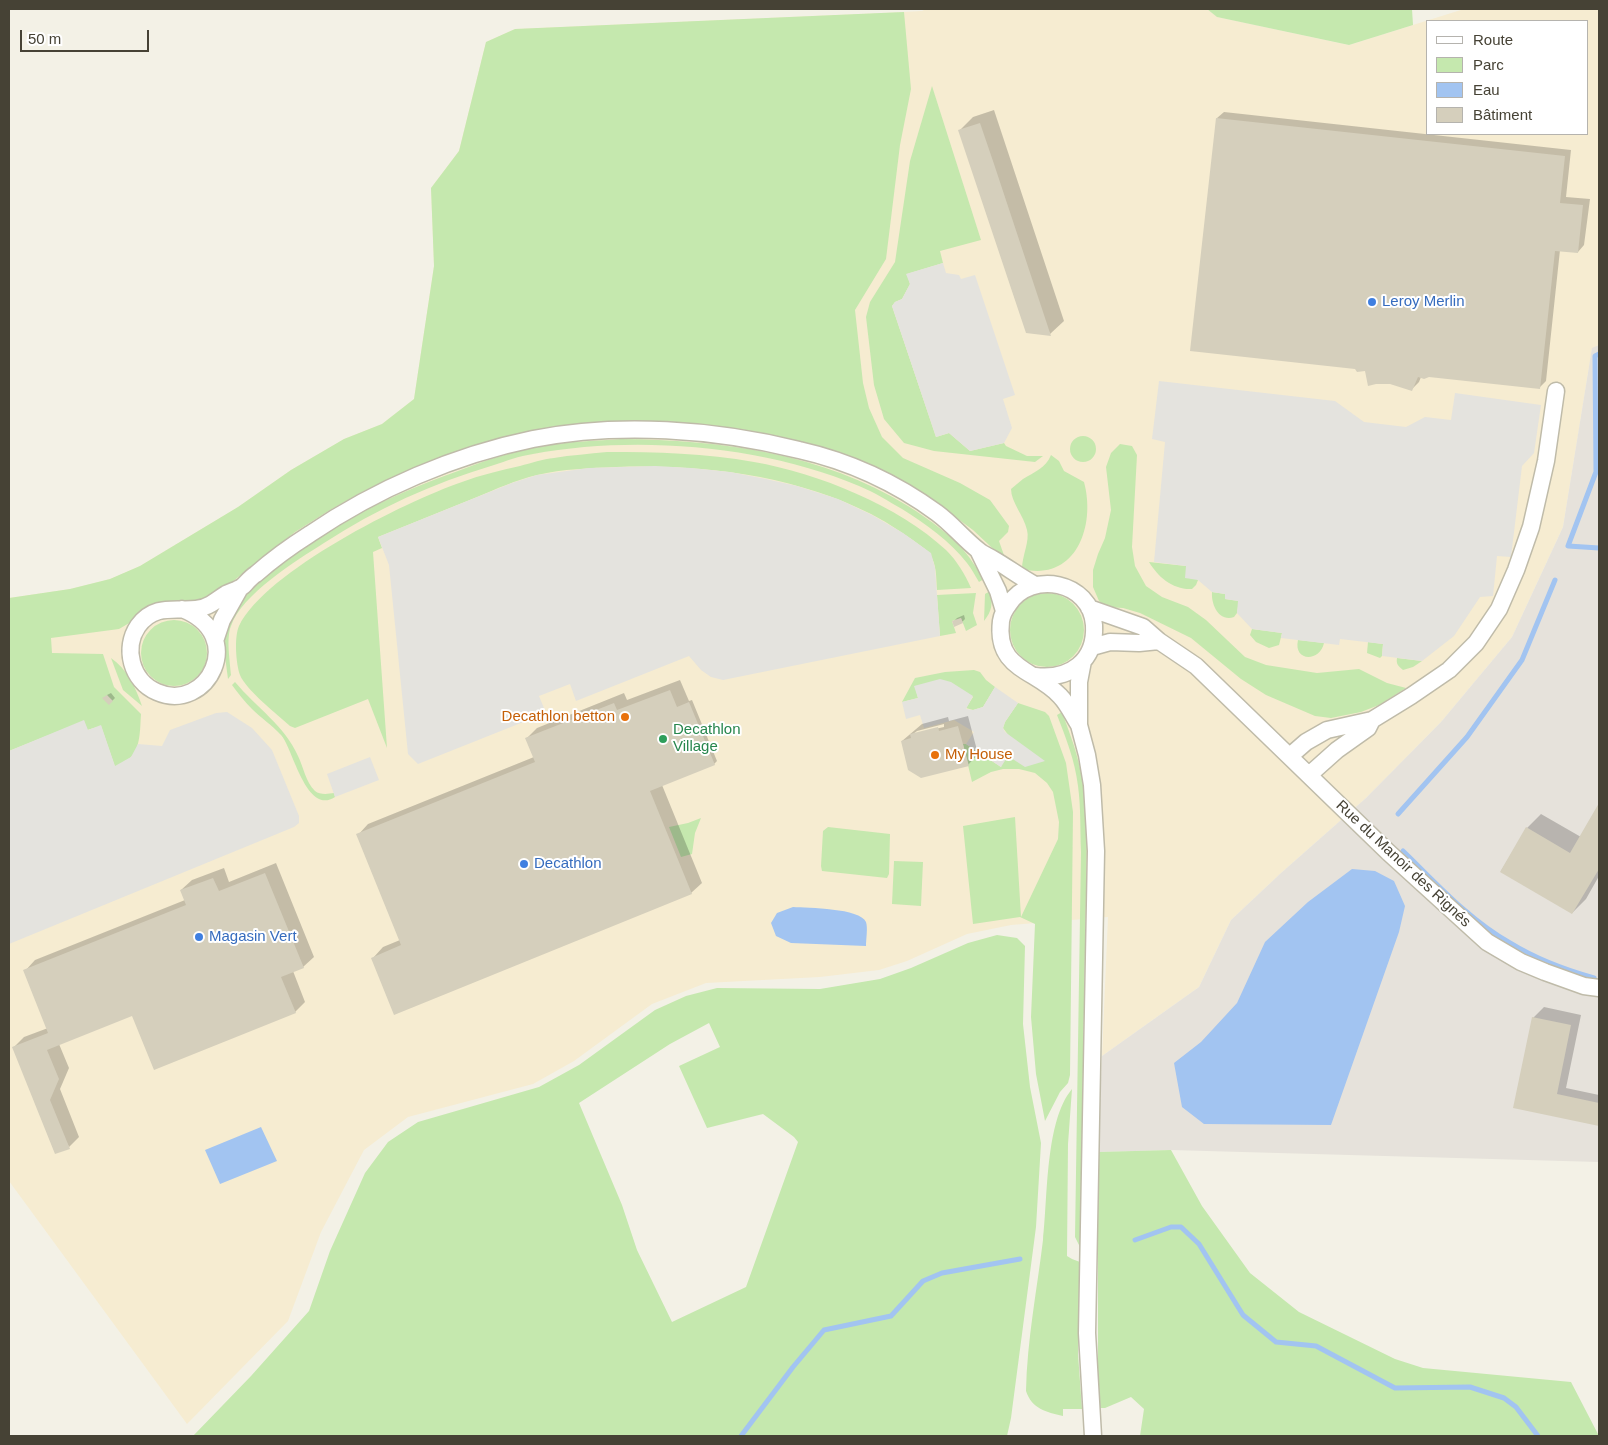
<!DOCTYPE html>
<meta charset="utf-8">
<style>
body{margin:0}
#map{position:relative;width:1608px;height:1445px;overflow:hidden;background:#f3f1e6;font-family:Helvetica,sans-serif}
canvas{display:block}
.frame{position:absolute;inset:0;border:10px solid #464235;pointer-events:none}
.legend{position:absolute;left:1426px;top:20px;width:162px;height:115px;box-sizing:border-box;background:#fff;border:1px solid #b5b3ae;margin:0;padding:6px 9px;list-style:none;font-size:15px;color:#464235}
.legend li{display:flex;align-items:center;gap:10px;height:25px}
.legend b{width:25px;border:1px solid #b5b3ae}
.scale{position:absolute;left:20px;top:30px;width:129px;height:22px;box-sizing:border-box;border:2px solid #464235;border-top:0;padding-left:6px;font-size:15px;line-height:18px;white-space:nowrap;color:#464235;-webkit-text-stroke:4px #fff;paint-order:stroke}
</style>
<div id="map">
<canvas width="1608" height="1445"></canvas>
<div class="frame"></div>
<ul class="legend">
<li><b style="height:6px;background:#fff"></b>Route</li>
<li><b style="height:14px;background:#c5e8ae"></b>Parc</li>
<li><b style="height:14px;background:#a2c4f1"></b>Eau</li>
<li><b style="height:14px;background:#d5cfbc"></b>Bâtiment</li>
</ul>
<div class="scale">50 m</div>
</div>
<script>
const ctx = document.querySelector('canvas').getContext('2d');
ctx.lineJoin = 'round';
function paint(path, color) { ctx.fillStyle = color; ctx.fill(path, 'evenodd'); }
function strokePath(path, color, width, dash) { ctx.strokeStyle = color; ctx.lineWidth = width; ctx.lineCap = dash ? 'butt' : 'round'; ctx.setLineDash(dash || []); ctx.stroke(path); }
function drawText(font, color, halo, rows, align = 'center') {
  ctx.font = font + ' Helvetica,sans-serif'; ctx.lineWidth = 4; ctx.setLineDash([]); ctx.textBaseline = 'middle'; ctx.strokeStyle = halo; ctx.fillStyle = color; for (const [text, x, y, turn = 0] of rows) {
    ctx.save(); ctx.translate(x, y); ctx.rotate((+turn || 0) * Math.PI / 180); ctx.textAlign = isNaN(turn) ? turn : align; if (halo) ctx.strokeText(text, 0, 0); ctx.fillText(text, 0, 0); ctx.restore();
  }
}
paint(new Path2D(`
 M926 9H1207L1218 17 1349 45 1464 9H1599V345L1592 349 1563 527 1512 637 1441 722 1366 798 1281 873 1231 920 1199 987 1102 1056 1108 917 1011 925 967 934 907 961 879 970 820 977 706 983 652 1004 574 1061 533 1084 408 1117 364 1150 321 1232 288 1321 187 1424 9 1181V598L70 589 110 579 140 566 238 507 291 470 344 439 382 424 414 399 434 266 431 188 459 151 486 42 515 29 904 12 922 11ZM1427 21H1587V134H1427Z`), '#f6ecd1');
paint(new Path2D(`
 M1599 345V1162L1171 1150 1098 1152 1102 1056 1199 987 1231 920 1281 873 1366 798 1441 722 1512 637 1563 527 1592 348Z`), '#e6e2db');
paint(new Path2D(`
 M1207 9H1412L1413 25 1349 45 1217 17Z
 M904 12 911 89 900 145 886 259 855 310 863 383 869 408 882 437 903 458 960 483 990 500 1009 526 1008 532 999 541 1006 561 973 530 928 497 829 450 777 436 740 429 658 421 618 422 551 427 518 434 491 441 431 461 362 492 330 510 295 532 213 597 198 602 180 603 163 601 143 611 131 622 119 629 51 638 52 653 103 654 114 687 141 714C140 727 141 749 130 758 125 761 120 764 115 767L101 726 87 730 84 721 9 751V598L70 589 110 579 140 566 238 507 291 470 344 439 382 424 414 399 434 266 431 188 459 151 486 42 515 29Z
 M932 86 981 240 940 251 943 263 907 274 910 284 902 299 895 302 892 306 936 437 949 433 970 451 1004 443 1006 446 1027 456H1043L1035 462 934 451 904 443 884 419 874 385 866 317 870 302 895 262 910 161Z
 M1070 449a13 13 0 1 1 26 0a13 13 0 1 1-26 0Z
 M621 439C721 440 822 453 908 506 930 520 953 536 969 557 974 564 979 572 984 579L979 582C975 576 972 569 967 563 950 541 926 524 902 509 888 501 874 492 859 486 763 445 634 435 533 454 519 456 506 461 494 465 433 483 376 509 324 543 297 560 241 595 231 626 226 638 230 661 231 675L228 679C226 662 222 642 227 626 232 608 248 593 261 581 317 530 388 496 458 471 486 460 516 450 546 446 570 441 596 441 621 439Z
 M1120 444 1132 446 1137 455 1132 547 1135 566 1146 586 1162 597 1188 607 1206 620 1245 657 1266 665 1317 673 1359 669 1387 683 1406 688 1379 705 1361 712 1331 718 1315 716 1266 695 1241 679 1191 638 1140 613 1123 608 1106 607 1099 601 1093 587V570L1098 554 1105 538 1111 510 1106 467 1111 453Z
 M607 452C656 452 706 453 754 462 818 473 899 506 946 550 957 561 965 574 971 588L937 590C936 575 937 559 925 549 908 536 890 524 871 514 793 475 703 464 616 467 590 468 563 469 537 475 516 480 496 489 477 497 444 510 411 524 378 537L382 548 373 552 387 748 368 699 295 728 290 726C278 715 246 690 240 675 236 664 234 637 239 626 266 571 404 502 462 482 481 475 501 470 520 466 531 463 543 459 554 458 571 455 589 454 607 452Z
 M1051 455 1059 461 1064 471 1084 482C1096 526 1076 582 1022 569 1022 556 1030 541 1027 530 1024 516 1011 502 1011 489 1015 486 1019 482 1023 479 1034 472 1046 468 1051 455Z
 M1149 562 1186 566 1198 580 1196 585 1192 589C1173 590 1158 577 1149 562Z
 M990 591C993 604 992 611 984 621L985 594Z
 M1212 592 1225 594V599L1239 601 1237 613 1234 617C1219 622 1211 605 1212 592Z
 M976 593 973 613 977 625 966 631 961 618 952 621 956 633 940 636 937 595Z
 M1010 630a37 37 0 1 1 74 0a37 37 0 1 1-74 0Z
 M141 653a33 33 0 1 1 66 0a33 33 0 1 1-66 0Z
 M1252 629 1282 633 1279 645 1269 648 1256 642 1250 635Z
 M1298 640 1324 643C1320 662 1293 662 1298 640Z
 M1368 642 1383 644 1382 656 1380 658 1367 653Z
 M111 658C127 669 136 688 142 706L123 690Z
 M1397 658 1422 661 1413 667 1403 670C1398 666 1396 664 1397 658Z
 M974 670 980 672 986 680 995 687 983 707 973 710 966 708 973 697 915 686 918 698 902 702 915 678 945 672Z
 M235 682C256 707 285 726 298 756 303 766 306 783 315 791 320 795 328 794 334 793L335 797C306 816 293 748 281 735 272 725 261 718 252 709 245 702 238 693 232 685Z
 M1018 703 1045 712 1049 716 1066 763 1073 812 1070 1075 1068 1083 1060 1092 1045 1121 1036 1074 1031 1017 1035 924 1020 917 973 924 963 826 1015 817 1021 917 1058 839 1059 822 1053 792 1047 783 1035 773 1019 769H1003L991 772 972 782 963 744H966L1001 767 1009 736 1003 728 1005 722Z
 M1062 712C1068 729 1075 746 1079 764 1085 787 1085 810 1087 834L1080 1247 1075 1237 1081 852C1080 830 1081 808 1078 786 1075 761 1066 738 1057 715Z
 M701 818 695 833 692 854 681 857 669 827 688 823Z
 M828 827 890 834 889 874 887 878 822 871 821 866 823 831Z
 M894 861 923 862 921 906 892 904Z
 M997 935 1017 938 1025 946 1023 1024 1030 1087 1041 1143 1036 1227 1011 1418 1007 1436H193L251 1376 309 1311 330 1251 365 1173 388 1142 418 1122 539 1087 579 1065 655 1010 686 996 717 988 820 989 880 979 911 968 968 943ZM709 1023 720 1047 679 1066 707 1128 763 1114 794 1137 798 1142 746 1287 672 1322 637 1250 622 1205 579 1103 670 1044Z
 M1072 1089 1068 1144 1067 1256 1072 1259 1080 1262 1078 1354 1082 1409H1063V1416C1046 1412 1032 1409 1026 1391 1027 1340 1037 1290 1043 1240 1048 1198 1045 1121 1072 1089Z
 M1171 1150 1202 1206 1250 1273 1299 1312 1395 1359 1423 1368 1571 1382 1599 1436H1140L1144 1409 1131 1397 1105 1408H1098V1152Z`), '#c5e8ae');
paint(new Path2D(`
 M943 263 946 273 959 275 961 279 975 275 1015 395 1003 399 1012 428 1004 443 970 451 949 433 936 437 892 306 895 302 902 299 910 284 906 274Z
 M1159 381 1335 401 1364 422 1406 427 1425 417 1451 420 1455 393 1541 405 1534 453 1522 466 1511 557 1497 556 1493 596 1480 597 1454 636 1422 661 1382 656 1383 644 1340 639 1339 645 1281 638 1282 633 1252 629 1237 613 1238 601 1225 599V594L1212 592 1198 580 1185 578 1186 566 1154 562 1165 442 1152 439Z
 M655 466 691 468 730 472 766 479 797 486 838 499 872 515 903 533 931 553 935 568 940 636 723 680 711 677 701 670 689 656 576 701 570 684 539 696 546 713 418 764 408 754 389 565 378 537 512 483 537 475 589 468Z
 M940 679 951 682 973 696 966 709 973 710 983 707 995 687 1018 703 1005 722 1003 728 1005 732 1045 761 1025 767 1008 756 1001 767 966 744 974 732 954 720 924 728 920 715 906 719 902 702 918 698 914 686Z
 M227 712 252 728 272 750 299 816V823L294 827 9 944V751L84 720 88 730 101 725 115 766 131 757 138 744 162 746 170 730 216 713Z
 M370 757 379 780 335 797 327 774Z`), '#e4e3de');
paint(new Path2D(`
 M1352 869 1375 871 1394 881 1405 906 1399 932 1331 1125 1204 1124 1182 1107 1174 1063 1201 1042 1237 1003 1265 942 1308 902Z
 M793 907C808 908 860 908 866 922 868 928 866 939 866 946L791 943 776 936 771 923 777 913Z
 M261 1127 277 1161 220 1184 205 1150Z`), '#a2c4f1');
paint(new Path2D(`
 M994 110 1064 321 1050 334 959 131 973 117Z
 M1224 112 1571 150 1566 197 1590 199 1584 245 1578 252 1560 250 1546 381 1539 388 1429 376 1421 377 1419 382 1412 389 1390 383 1366 370 1217 118Z
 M964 615 965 619 962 622 954 621 957 618Z
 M680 680 689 701 692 700 717 761 714 764 662 785 702 883 691 893 373 958 383 947 400 940 358 835 368 824 534 757 527 738 537 728 624 693 627 700Z
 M111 693 115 698 109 704 107 695Z
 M968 716 978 754 968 765 902 741 922 724 948 717 949 721ZM944 724V727L913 734 917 731Z
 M1599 806V876L1586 899 1572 913 1501 871 1527 828 1541 814 1581 837Z
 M276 863 314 957 303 967 293 971 305 1002 295 1012 133 1014 59 1044 69 1068 60 1089 79 1137 69 1147 14 1047 24 1037 48 1028 25 971 35 960 185 900 181 890 192 880 224 868 229 882Z
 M1544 1007 1581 1015 1566 1088 1599 1095V1124L1515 1107 1533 1018Z`), '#0003');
strokePath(new Path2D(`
 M1599 354 1595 356 1596 472 1568 546 1599 548
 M1398 814 1467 737 1522 660 1555 580
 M1403 851C1436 883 1469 920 1510 943 1536 959 1565 970 1594 978
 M1135 1240 1171 1227H1181L1199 1244 1243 1315 1276 1342 1316 1346 1395 1388 1470 1387 1504 1398 1516 1407 1538 1436
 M741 1436 793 1367 824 1330 891 1316 923 1281 942 1273 1020 1259`), '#a2c4f1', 5);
paint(new Path2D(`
 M1216 118 1565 156 1560 203 1583 205 1578 253 1555 251 1540 389 1429 377 1424 379 1418 377 1412 391 1390 384H1376L1368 386 1365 371 1357 372 1355 369 1190 351Z
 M980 123 994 164 1051 336 1026 333 958 130Z
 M961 618 963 623 954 627 952 621Z
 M670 690 677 707 689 702 715 765 650 791 692 894 394 1015 371 958 401 945 356 834 535 762 525 738 614 703 617 710Z
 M107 695 113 701 109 705 102 698Z
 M958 726 969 766 921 778 908 770 901 741 911 738 910 734 938 727 939 731Z
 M1599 803V869L1572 914 1500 872 1526 827 1570 853Z
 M265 873 304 968 281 977 296 1013 154 1070 132 1016 47 1050 59 1079 50 1100 70 1149 55 1154 12 1047 48 1033 23 970 186 905 180 890 213 878 219 891Z
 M1532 1017 1571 1025 1557 1094 1599 1103V1126L1513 1108Z`), '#d5cfbc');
const minor = new Path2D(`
 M979 552 998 591 1004 611
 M1089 608 1143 627 1159 641 1196 666 1388 852 1487 942 1521 962 1545 972 1584 986 1599 988
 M182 609C249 635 207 714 157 692 131 681 123 648 138 626 159 597 188 618 211 604 216 601 221 597 226 594 232 591 238 590 243 586 247 582 251 577 256 574 273 559 291 546 310 534 376 489 455 455 533 439 618 422 715 429 799 450 848 461 896 483 937 513 952 524 963 538 978 550 982 554 988 556 993 559 1007 567 1020 577 1035 585
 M216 638 222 620 240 588
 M1092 647 1110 642 1139 643 1159 641
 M1083 661 1079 682V725L1087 755 1092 785 1096 851 1087 1333 1093 1436
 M1035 676C1070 680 1096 661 1094 625 1091 581 1031 570 1009 604 1005 609 1002 615 1001 621 995 670 1035 669 1060 696 1068 704 1073 716 1079 725
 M1290 756 1306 742 1327 730 1372 720 1411 696 1449 670 1476 643 1499 609 1516 570 1531 527 1546 461 1556 391
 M1309 775 1337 750 1368 728 1372 720`);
strokePath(minor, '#bfbba9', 19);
strokePath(minor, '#fff', 16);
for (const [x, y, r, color] of [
 [1372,302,5,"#3f7fe0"],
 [625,717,5,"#e8710a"],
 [663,739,5,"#2e9e5b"],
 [935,755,5,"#e8710a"],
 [524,864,5,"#3f7fe0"],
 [199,937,5,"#3f7fe0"]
]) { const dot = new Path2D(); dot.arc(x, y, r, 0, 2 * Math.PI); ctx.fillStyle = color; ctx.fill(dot); strokePath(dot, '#fff', 2); }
drawText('15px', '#366cbe', '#fff', [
 ["Leroy Merlin",1382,302],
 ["Decathlon",534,864],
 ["Magasin Vert",209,937]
], 'left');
drawText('15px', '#c56008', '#fff', [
 ["Decathlon betton",615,717],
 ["My House",945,755,"left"]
], 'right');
drawText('15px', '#27864d', '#fff', [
 ["Decathlon",673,730],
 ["Village",673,747]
], 'left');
drawText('15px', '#464235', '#fff', [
 ["Rue du Manoir des Rignés",1403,864,43]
]);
</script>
